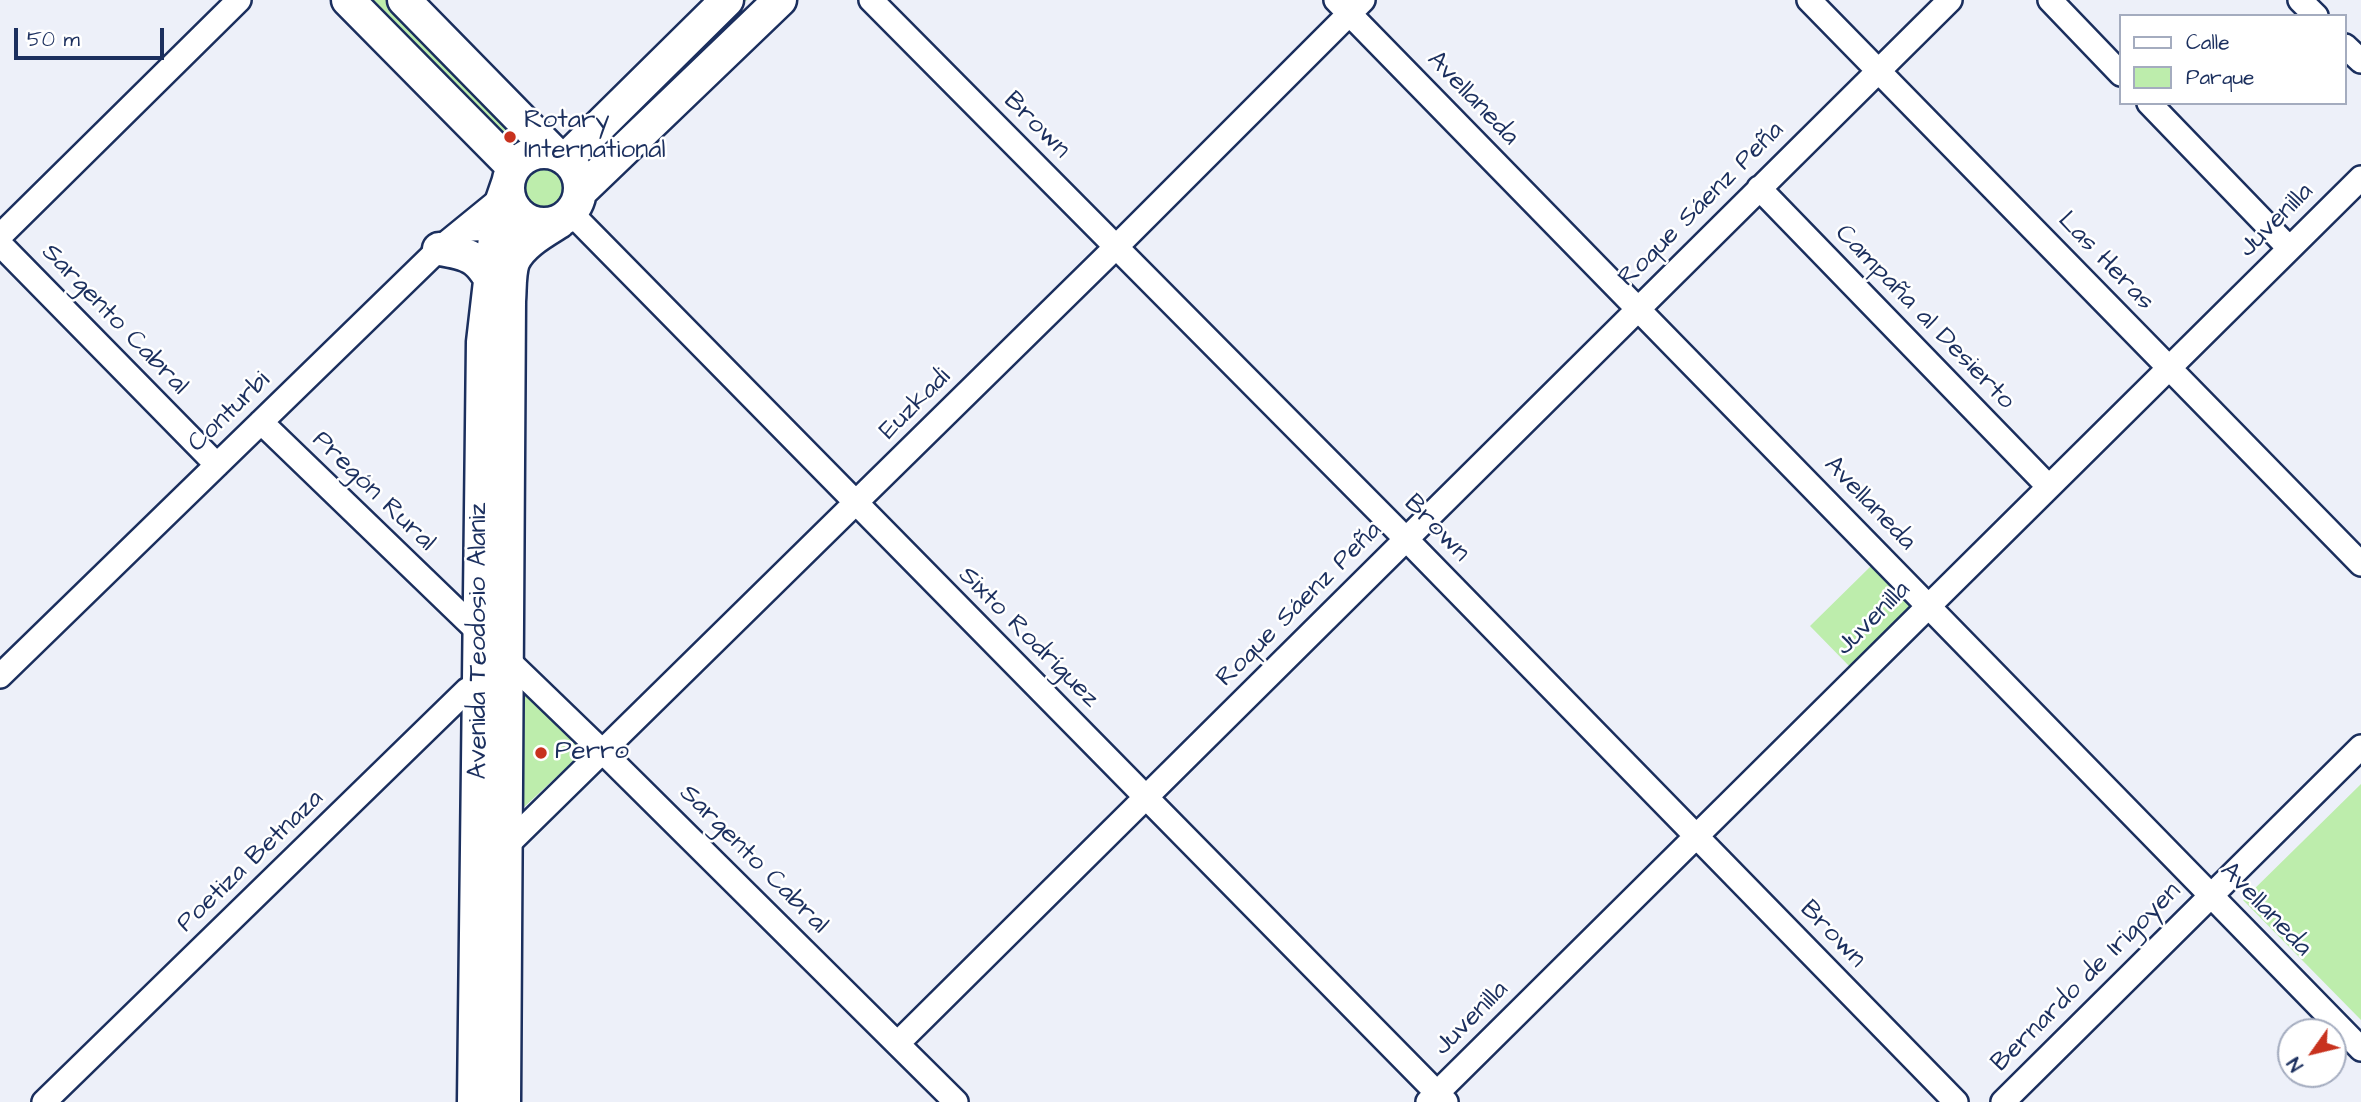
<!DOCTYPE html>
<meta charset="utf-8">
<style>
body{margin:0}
#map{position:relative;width:2361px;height:1102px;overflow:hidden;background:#edf0f9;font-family:"Architects Daughter",sans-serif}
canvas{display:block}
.legend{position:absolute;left:2119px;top:14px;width:228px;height:91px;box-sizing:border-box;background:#fff;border:2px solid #a4acbf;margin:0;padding:9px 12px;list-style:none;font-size:21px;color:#1b2f5e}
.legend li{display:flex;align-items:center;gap:14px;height:35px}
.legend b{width:35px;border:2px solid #a4acbf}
.north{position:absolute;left:2277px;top:1018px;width:70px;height:70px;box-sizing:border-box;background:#fff;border:2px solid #a4acbf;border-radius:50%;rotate:236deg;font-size:19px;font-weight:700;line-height:28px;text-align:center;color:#1b2f5e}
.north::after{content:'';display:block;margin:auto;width:24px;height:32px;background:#c8321e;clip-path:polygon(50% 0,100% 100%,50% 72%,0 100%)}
.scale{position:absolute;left:14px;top:28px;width:150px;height:32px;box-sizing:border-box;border:4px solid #1b2f5e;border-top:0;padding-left:9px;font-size:21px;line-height:24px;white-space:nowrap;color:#1b2f5e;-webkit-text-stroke:5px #fff;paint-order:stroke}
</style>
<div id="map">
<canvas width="2361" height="1102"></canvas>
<ul class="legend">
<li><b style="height:9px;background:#fff"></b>Calle</li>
<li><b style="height:19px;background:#bdedac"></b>Parque</li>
</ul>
<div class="north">N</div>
<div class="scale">50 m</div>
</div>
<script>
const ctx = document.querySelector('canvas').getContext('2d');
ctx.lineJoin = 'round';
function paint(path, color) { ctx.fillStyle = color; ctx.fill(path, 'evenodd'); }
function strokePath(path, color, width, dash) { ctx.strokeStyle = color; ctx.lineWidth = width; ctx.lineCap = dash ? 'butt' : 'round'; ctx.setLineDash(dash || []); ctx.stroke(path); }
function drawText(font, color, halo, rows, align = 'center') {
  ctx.font = font + ' "Architects Daughter",sans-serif'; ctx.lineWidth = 5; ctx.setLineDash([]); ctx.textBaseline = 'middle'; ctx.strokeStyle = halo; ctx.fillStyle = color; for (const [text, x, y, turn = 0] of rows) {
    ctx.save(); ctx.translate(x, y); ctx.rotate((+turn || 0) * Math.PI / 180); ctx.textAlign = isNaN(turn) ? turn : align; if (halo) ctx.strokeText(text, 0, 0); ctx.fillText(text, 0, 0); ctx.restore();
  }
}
paint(new Path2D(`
 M364 0H393L528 140 513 154Z
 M740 0H747L720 27 719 45 601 162 590 148 608 130 605 149 666 92 670 69Z
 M523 187a22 22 0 1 1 44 0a22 22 0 1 1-44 0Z
 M1871 566 1912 608 1851 668 1810 626Z
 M513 688H526L582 743 583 752 521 810Z
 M2361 784V1020L2243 900Z`), '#bdedac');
const service = new Path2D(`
 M462 236 530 233`);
const minor = new Path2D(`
 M871 0 1406 539 1956 1102
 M1336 0 2361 1049
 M1809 0 2361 564
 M2050 0 2121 74
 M2300 0 2316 16
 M2345 46 2361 61
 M2149 103 2289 248
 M1759 188 2048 486
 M571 213 1446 1102
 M0 236 239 0
 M0 244 217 465
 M261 422 602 751 956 1102
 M0 676 439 249 504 196
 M505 847 1117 246 1363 0
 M898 1043 1950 0
 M44 1102 467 690 479 684 492 683
 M1428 1102 2361 178
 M2003 1102 2361 747`);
const secondary = new Path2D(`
 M348 0 514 168
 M404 0 554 153
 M508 188a36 36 0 1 1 72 0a36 36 0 1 1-72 0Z
 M566 159 727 0
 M580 192 780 0
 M439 249C473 254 480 259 496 289
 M474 1102 483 342 498 212 508 183
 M504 1102 509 301C510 289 509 274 513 262 521 244 543 232 559 222`);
strokePath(service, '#1b2f5e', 16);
strokePath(minor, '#1b2f5e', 28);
strokePath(secondary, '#1b2f5e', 37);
strokePath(service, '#fff', 10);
strokePath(minor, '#fff', 23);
strokePath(secondary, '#fff', 32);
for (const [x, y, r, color] of [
 [510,137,7,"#c8321e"],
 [541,753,7,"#c8321e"]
]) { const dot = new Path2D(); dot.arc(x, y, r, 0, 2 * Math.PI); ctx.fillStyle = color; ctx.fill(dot); strokePath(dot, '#fff', 2.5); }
drawText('26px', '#1b2f5e', '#fff', [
 ["Avellaneda",1472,99,46],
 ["Brown",1036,126,45],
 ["Roque Sáenz Peña",1702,205,-45],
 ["Juvenilla",2277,221,-45],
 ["Las Heras",2105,262,46],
 ["Campaña al Desierto",1924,318,46],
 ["Sargento Cabral",114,320,46],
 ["Euzkadi",916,405,-45],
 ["Conturbi",230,413,-44],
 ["Pregón Rural",373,492,44],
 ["Avellaneda",1869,504,46],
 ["Brown",1436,529,46],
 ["Roque Sáenz Peña",1300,605,-45],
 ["Juvenilla",1874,619,-45],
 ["Sixto Rodríguez",1028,638,45],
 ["Avenida Teodosio Alaniz",480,641,-90],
 ["Sargento Cabral",753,860,45],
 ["Poetiza Betnaza",251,862,-44],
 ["Avellaneda",2265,910,46],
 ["Brown",1832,935,46],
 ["Bernardo de Irigoyen",2087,978,-45],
 ["Juvenilla",1472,1019,-45]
]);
drawText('26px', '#1b2f5e', '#fff', [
 ["Rotary",524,122],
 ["International",524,152],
 ["Perro",555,753]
], 'left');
</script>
